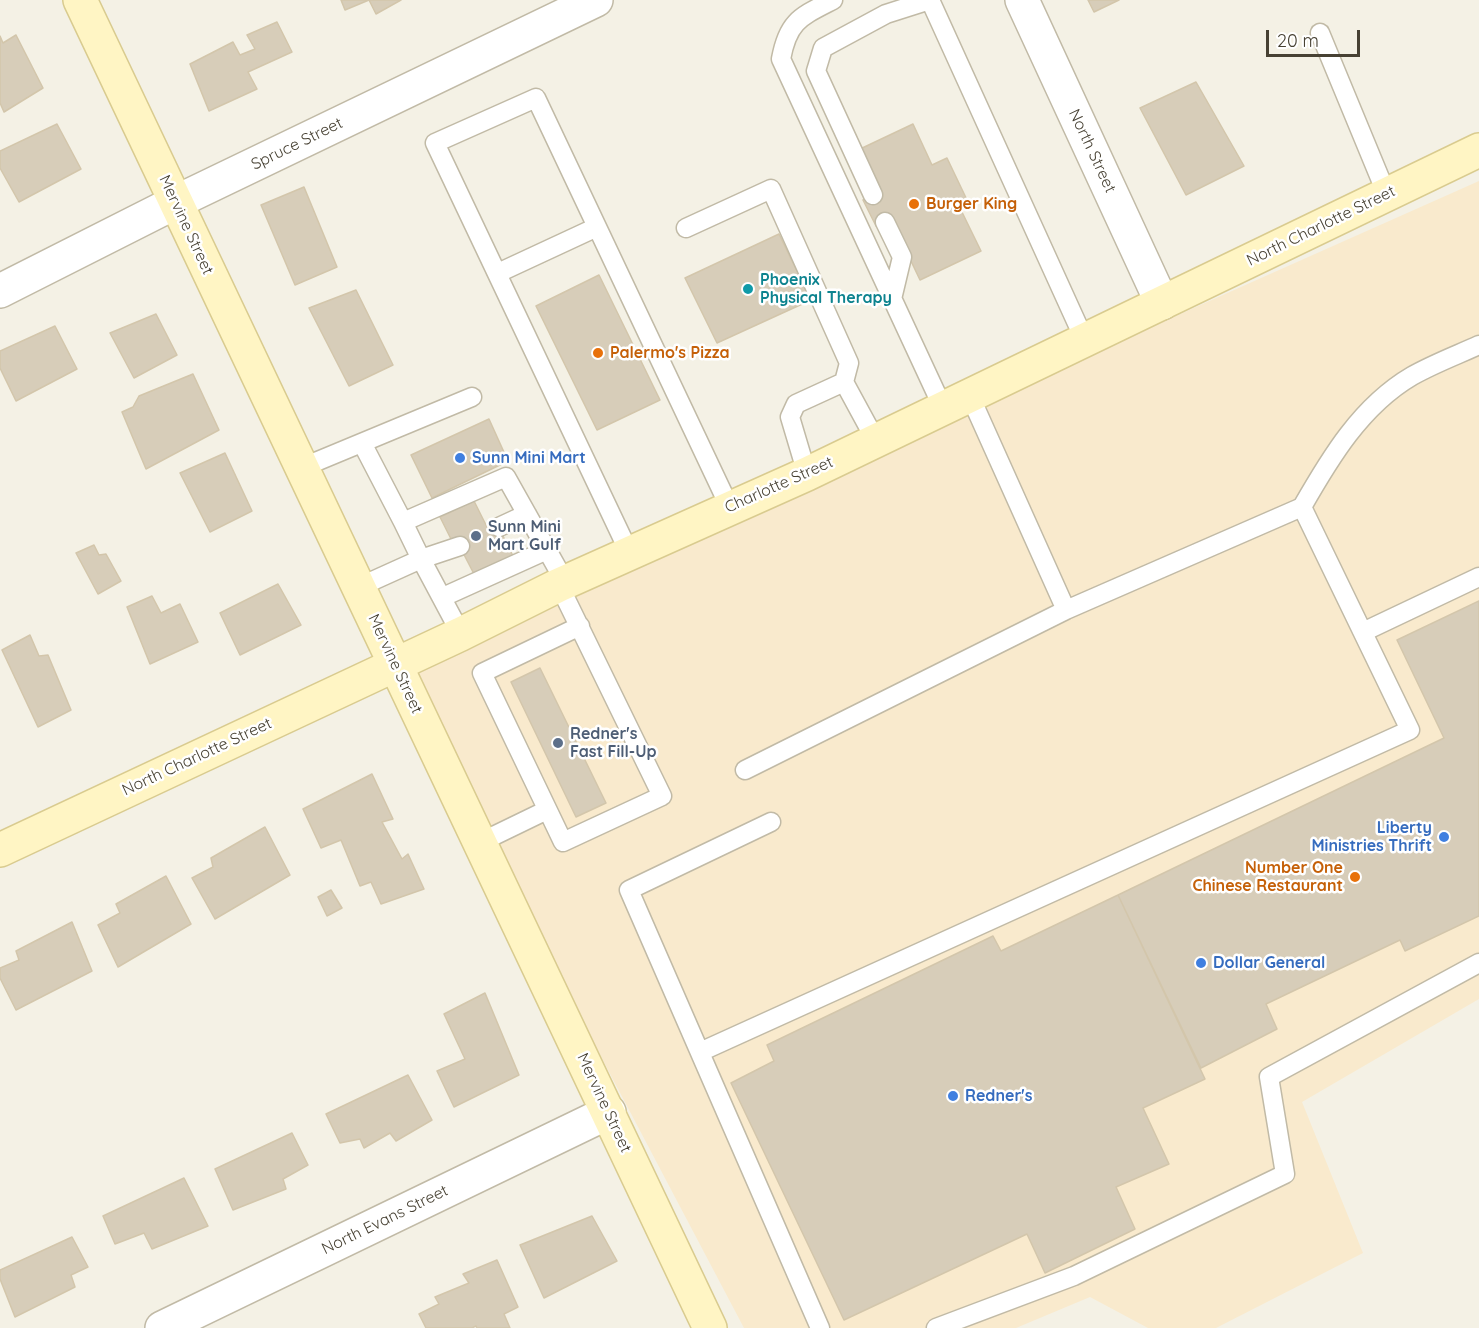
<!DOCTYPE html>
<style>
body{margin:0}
#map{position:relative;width:1479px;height:1328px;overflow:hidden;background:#f4f1e5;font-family:Quicksand,sans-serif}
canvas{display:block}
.scale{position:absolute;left:1266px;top:30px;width:94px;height:27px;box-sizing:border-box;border:3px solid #474133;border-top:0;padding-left:8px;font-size:18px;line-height:21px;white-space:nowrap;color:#474133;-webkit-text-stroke:4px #fff;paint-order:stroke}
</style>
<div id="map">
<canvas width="1479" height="1328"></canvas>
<div class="scale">20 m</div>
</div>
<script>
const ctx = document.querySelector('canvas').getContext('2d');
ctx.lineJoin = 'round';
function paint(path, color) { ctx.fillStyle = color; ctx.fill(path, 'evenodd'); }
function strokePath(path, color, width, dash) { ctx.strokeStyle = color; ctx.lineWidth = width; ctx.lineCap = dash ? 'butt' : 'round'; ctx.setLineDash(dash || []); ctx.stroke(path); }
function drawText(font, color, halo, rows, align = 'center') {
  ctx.font = font + ' Quicksand,sans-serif'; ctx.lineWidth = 5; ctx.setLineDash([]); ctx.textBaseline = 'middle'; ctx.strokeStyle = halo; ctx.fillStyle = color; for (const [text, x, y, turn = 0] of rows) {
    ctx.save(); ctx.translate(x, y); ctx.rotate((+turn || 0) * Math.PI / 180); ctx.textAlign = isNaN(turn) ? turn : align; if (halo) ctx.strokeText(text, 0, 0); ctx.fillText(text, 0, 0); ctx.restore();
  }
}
paint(new Path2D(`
 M1479 181V999L1302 1102 1363 1253 1216 1328H1148L1090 1297 1016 1328H744L394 664Z`), '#f9eacd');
const building = new Path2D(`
 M341 0H401L376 14 369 0 345 10Z
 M1088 0H1119L1094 12Z
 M277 22 292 52 248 72 257 89 209 111 190 64 233 42 240 55 255 49 247 35Z
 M16 35 43 88 4 112 0 103V36L3 43Z
 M1196 82 1244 166 1186 195 1140 108Z
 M57 124 81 169 19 202 0 168V151Z
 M913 124 932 165 947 158 968 202 959 206 981 251 920 280 891 219 876 226 863 200 878 193 858 150Z
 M304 187 337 267 295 285 261 205Z
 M779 234 811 300 717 343 685 278Z
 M599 275 660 400 597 430 536 306Z
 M356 290 393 365 349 386 309 308Z
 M156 314 177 355 134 378 110 333Z
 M55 326 77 369 16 401 0 368V351Z
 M193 374 219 430 146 469 122 412 133 407 139 396Z
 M489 419 508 461 432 498 411 455Z
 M225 453 252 511 210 532 180 473Z
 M474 501 488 529 497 524 513 556 474 574 458 543 454 545 440 517Z
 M94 545 99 555 106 554 121 581 98 594 76 553Z
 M278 584 301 625 240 655 220 613Z
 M152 596 161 613 180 604 198 642 150 664 127 607Z
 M1479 601V916L1405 951 1400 940 1266 1004 1277 1029 1201 1068 1118 895 1444 738 1397 640Z
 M30 635 39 656 48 655 71 710 38 727 2 650Z
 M540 668 606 803 576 817 511 682Z
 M372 774 393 819 382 822 402 859 408 854 424 889 381 904 371 882 360 886 341 840 321 848 303 809Z
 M265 827 290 875 215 919 192 878 213 867 211 858Z
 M166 876 191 924 118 967 98 925 120 913 116 904Z
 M331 890 342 908 327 916 318 897Z
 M1118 895 1205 1079 1143 1108 1169 1164 1116 1187 1135 1229 1045 1273 1027 1234 844 1320 731 1083 774 1061 767 1045 993 936 1001 951Z
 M72 922 92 971 16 1010 0 978V968L19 960 16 951Z
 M485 993 519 1075 454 1107 437 1071 465 1059 444 1014Z
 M408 1075 432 1120 396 1141 390 1133 364 1148 360 1139 340 1143 326 1114Z
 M292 1133 308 1165 283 1179 286 1189 233 1210 215 1169Z
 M184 1178 208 1226 152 1249 144 1233 115 1244 103 1216Z
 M592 1216 617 1261 544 1298 520 1245Z
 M72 1237 88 1267 71 1275 75 1287 15 1317 0 1279V1270Z
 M497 1260 518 1307 504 1314 510 1328H477L476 1326 472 1328H426L419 1314 439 1304 435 1297 469 1283 463 1274Z`);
paint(building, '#d7cdb9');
strokePath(building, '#d3c6ab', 1.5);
const lane = new Path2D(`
 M833 0C800 17 788 21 781 59L943 408
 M930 0 1085 341
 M1320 33 1387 195
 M873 195 816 71 823 48 886 14 930 0
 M885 222 902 257 892 299
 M686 228 771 189 849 363 844 382
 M498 273 597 227
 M362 443 403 522
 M301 468 472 397
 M807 474 790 417 796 404 844 382 876 441
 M1302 507C1330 458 1361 406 1412 376 1433 364 1457 355 1479 345
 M499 527 527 514
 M460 546 421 559 461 634
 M629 552 435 143 536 98 730 508
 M559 585 662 796 563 842 482 673 580 626
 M359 587 421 559 403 522 506 477 565 582
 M443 597 547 550
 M1363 632 1479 577
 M745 770 1066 610 970 396
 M771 822 629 890 820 1328
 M481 842 547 810
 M700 1052 1410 730 1302 507 1066 610
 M936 1328 1074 1276 1285 1174 1269 1077 1479 963`);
const street = new Path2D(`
 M1022 0 1162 303
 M0 291 176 202 596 0
 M162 1328 609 1112`);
const secondary = new Path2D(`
 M80 0 710 1328
 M0 850 461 634 559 585 807 474 1479 150`);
strokePath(lane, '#c1baa6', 21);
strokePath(street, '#c1baa6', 36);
strokePath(secondary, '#d9cb8f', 36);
strokePath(lane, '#fff', 18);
strokePath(street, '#fff', 33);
strokePath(secondary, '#fff5c4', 33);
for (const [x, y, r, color] of [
 [914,204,6,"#e8710a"],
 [748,289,6,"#0f9aa8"],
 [598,353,6,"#e8710a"],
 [460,458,6,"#3f7fe0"],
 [476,536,6,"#5c6f8a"],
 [558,743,6,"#5c6f8a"],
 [1444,837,6,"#3f7fe0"],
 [1355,877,6,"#e8710a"],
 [1201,963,6,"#3f7fe0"],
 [953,1096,6,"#3f7fe0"]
]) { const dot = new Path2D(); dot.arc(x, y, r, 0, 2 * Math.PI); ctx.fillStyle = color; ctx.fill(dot); strokePath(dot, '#fff', 2); }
drawText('16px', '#474133', '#fff', [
 ["Spruce Street",297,144,-26],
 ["North Street",1092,151,65],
 ["Mervine Street",186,225,65],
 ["North Charlotte Street",1321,226,-26],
 ["Charlotte Street",779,485,-24],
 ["Mervine Street",395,664,65],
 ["North Charlotte Street",197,757,-25],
 ["Mervine Street",604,1103,65],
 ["North Evans Street",385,1220,-26]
]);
drawText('bold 16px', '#c56008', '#fff', [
 ["Burger King",926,204],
 ["Palermo's Pizza",610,353],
 ["Number One",1343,868,"right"],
 ["Chinese Restaurant",1343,886,"right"]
], 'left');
drawText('bold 16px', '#0d838f', '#fff', [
 ["Phoenix",760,280],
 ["Physical Therapy",760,298]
], 'left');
drawText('bold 16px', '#366cbe', '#fff', [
 ["Sunn Mini Mart",472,458],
 ["Liberty",1432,828,"right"],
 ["Ministries Thrift",1432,846,"right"],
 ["Dollar General",1213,963],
 ["Redner's",965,1096]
], 'left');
drawText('bold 16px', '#4e5e75', '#fff', [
 ["Sunn Mini",488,527],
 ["Mart Gulf",488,545],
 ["Redner's",570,734],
 ["Fast Fill-Up",570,752]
], 'left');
</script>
